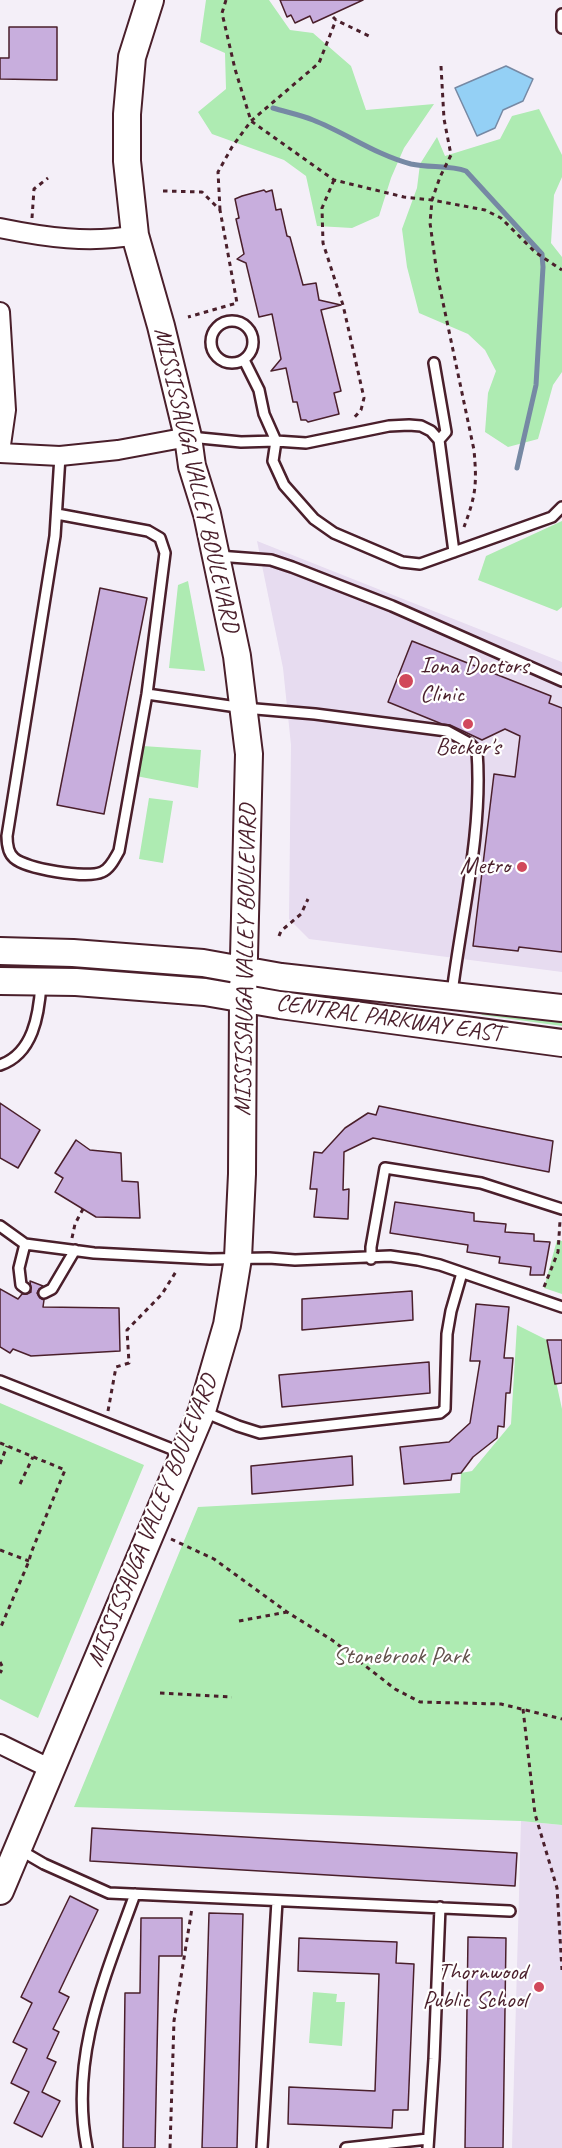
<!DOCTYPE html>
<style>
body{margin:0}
canvas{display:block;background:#f4eff8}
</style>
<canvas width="562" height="2148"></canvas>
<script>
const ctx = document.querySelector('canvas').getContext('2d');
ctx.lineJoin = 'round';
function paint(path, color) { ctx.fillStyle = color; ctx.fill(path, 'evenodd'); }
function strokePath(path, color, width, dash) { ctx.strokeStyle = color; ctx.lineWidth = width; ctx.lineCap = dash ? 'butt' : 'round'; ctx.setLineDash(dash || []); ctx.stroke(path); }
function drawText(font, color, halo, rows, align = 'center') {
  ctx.font = font + ' Caveat,sans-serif'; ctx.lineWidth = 4.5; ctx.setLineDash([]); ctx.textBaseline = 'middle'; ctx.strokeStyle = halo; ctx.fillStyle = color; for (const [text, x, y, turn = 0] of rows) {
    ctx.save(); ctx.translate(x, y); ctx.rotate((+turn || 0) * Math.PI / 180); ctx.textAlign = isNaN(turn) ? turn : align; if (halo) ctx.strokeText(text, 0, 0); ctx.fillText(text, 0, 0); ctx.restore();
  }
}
paint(new Path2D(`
 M257 541 562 662V972L309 939 289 919 291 745 283 668Z
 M521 1821 562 1825V2148H512Z`), '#e7dcf0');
paint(new Path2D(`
 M206 0H269L290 30 313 33 351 66 366 110 434 104 404 148 391 178 379 216 352 228 317 226 306 176 284 160 212 134 198 112 226 89 225 53 200 42Z
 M539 109 562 155V177L554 195 551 243 562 257V372L553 385 538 439 508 447 485 432 488 393 496 371 485 350 468 334 419 313 407 267 402 229 417 188 420 164 437 137 445 156 500 139 512 116Z
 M562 521V607L557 611 478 580 486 556Z
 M188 581 205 671 169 668 178 585Z
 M143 746 201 750 198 788 136 776Z
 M149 798 173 801 163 863 139 859Z
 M482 1010 562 1020V1026L482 1015 480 1012Z
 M557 1240 562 1241V1294L544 1288Z
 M517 1325 547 1340 562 1409V1825L521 1821 74 1807 198 1507 460 1493 461 1473 472 1471 511 1424Z
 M0 1403 144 1465 38 1718 0 1699Z
 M313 1992 337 1994 336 2002H345L342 2046 309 2043Z`), '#aeebb2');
const water = new Path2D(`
 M506 66 533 79 523 101 503 110 495 128 477 136 455 88Z`);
paint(water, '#94d0f5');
strokePath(water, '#7689a4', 1.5);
strokePath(new Path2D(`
 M273 108C286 112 301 115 313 120 346 133 376 155 411 164 429 168 450 165 466 171L542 254 543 267 536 385 517 468`), '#7689a4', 5);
const building = new Path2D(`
 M280 0H363L313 23 310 16 295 23 291 15 287 17Z
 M9 27H57V80L0 79V58H9Z
 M264 190 266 192 272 190 276 210 281 209 287 236 290 237 303 285 316 283 319 300 341 305 321 310 341 391 334 393 339 414 308 422 306 420H301L297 402H293L286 368 271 371 281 359 272 314 259 317 246 263 237 259 244 254 236 219 239 218 235 199 242 196Z
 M100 588 147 598 104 814 57 805Z
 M412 641 551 696 549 703 562 708V952L519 947 518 951 473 946 494 774 515 777 520 736 505 729 482 740 450 725 442 724 388 702Z
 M0 1103 40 1130 18 1168 0 1158Z
 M379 1106 553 1141 549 1172 373 1138 344 1152 343 1190 349 1189 348 1219 314 1217 317 1189H310L314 1152 322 1153 345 1128 368 1113 376 1115Z
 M76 1140 90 1150 121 1153 122 1181 138 1182 140 1218 96 1217 55 1192 63 1178 55 1173Z
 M395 1202 474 1213V1221L506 1224 505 1232 534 1234V1241L550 1242 544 1275H530L531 1267 499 1263 500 1257 467 1252 468 1245 390 1233Z
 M30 1281 43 1286 39 1289 37 1293 40 1298 44 1300 43 1307 119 1308 120 1351 31 1356 13 1349 10 1353 0 1347V1289L18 1299 22 1294H27L31 1292Z
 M412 1291 413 1320 302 1330V1299Z
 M476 1304 509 1307 504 1358H513L510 1393H506L504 1427 498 1426 497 1438 473 1457 461 1473 452 1474 451 1480 404 1484 400 1447 449 1442 470 1423 480 1361H470Z
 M547 1340H562V1383L555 1384Z
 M429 1362 430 1393 282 1407 279 1375Z
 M352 1456 353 1485 252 1494 251 1466Z
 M92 1828 517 1853 515 1886 90 1861Z
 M70 1896 98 1910 59 1992 69 1997 53 2029 59 2032 47 2058 56 2062 42 2092 60 2101 42 2137 14 2123 29 2092 11 2083 27 2049 13 2042 32 2003 21 1997Z
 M209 1913 243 1914 237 2148H202Z
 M141 1918H182V1956H159L155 2148H123L125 1993H140Z
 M468 1937 506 1938 503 2148H465Z
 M299 1938 397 1942 396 1963 414 1964 408 2110H393L392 2128 288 2124 289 2087 375 2091 379 1974 298 1971Z`);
paint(building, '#c8aedd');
strokePath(building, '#4a1f2b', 1.5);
const lane = new Path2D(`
 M562 14V28
 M211 342a21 21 0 1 1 42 0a21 21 0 1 1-42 0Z
 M244 360 259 390 264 414 276 441 273 461 284 485 314 519 334 533 402 562 420 564 552 517 562 507
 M434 363 446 432 439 440
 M190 437 241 442 276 441 306 443 389 426 409 425 421 426 431 431 439 440 454 552
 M57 514 148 531 160 538 165 553 147 694 119 851C115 858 110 869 102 872 87 879 26 869 14 858 8 853 7 844 7 836L55 536 60 456
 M218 556 271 560 292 567 392 606 562 681
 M147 694 244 708 315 714 447 731 469 743 477 751C483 831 462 913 452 993
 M0 1065C33 1054 39 1015 41 984
 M0 1226 25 1244 94 1253 210 1259 269 1258 295 1260 390 1256 418 1260 440 1265 562 1307
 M371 1259V1247L385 1168 481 1183 562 1209
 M25 1288 21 1285 19 1268 25 1244
 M44 1293 52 1289 75 1250
 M0 1381 182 1453
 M204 1412 238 1426 260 1433 440 1413 445 1409 447 1334 451 1311 462 1273
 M20 1850 44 1864 109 1893 510 1911
 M87 2148C69 2058 105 1977 135 1894
 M262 2148 277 1901
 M346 2148 428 2139
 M428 2148 434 2059 440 1907`);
const street = new Path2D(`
 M0 228C44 237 90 244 135 235
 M0 312 6 410 0 452
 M0 453 60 456 118 450 188 437
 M0 1744 51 1769`);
const secondary = new Path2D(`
 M0 951 73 953 203 963 281 977 562 1008
 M0 981 76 982 205 992 280 1005 562 1043
 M0 1891 202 1411 227 1325 238 1258 242 1174 243 998 249 754 237 656 207 514 192 466 188 437 161 326 135 235 127 161V114L132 57 150 0`);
strokePath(lane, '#4a1f2b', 14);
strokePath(street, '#4a1f2b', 22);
strokePath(secondary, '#4a1f2b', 30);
strokePath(new Path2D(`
 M226 0 222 13 235 69 251 121 334 180 404 197 432 200 485 210 501 218 535 252 562 270
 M333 17 336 20 371 37
 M441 66 444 119 451 155 440 177 432 200 430 223 437 274 474 450C477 484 476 495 464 527
 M334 180 322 208 323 243 343 305 364 398 361 410 352 420
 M163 191 202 192 220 210 237 303 188 317
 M220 210 218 172 232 147 251 121 319 63 336 20
 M32 218 34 189 48 178
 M279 936 281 931 301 914 308 899
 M72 1238 75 1224 83 1209
 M544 1287 558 1252 560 1221
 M108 1411 116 1367 129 1363 127 1330 162 1294 177 1270
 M0 1443 65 1470 31 1553 29 1561 0 1629
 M0 1464 7 1446
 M20 1484 33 1457
 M171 1539 214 1559 287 1612 332 1640 395 1689 420 1702 501 1704 562 1719
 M0 1550 29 1561
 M239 1621 287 1612
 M0 1662 3 1668 0 1673
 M160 1693 232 1697
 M523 1709 535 1814 557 1888 562 1970
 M170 2148 174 2021 192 1908`), '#4a1f2b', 3, [4.5, 4.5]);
strokePath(lane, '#fff', 9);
strokePath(street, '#fff', 18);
strokePath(secondary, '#fff', 26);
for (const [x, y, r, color] of [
 [406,681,8,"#d1495b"],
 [468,724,6,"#d1495b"],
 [522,867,6,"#d1495b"],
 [539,1987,6,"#d1495b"]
]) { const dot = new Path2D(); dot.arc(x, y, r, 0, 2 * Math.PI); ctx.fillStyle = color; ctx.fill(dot); strokePath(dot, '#fff', 2); }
drawText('24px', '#4a1f2b', '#fff', [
 ["MISSISSAUGA VALLEY BOULEVARD",196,480,77],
 ["MISSISSAUGA VALLEY BOULEVARD",246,960,-89],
 ["CENTRAL PARKWAY EAST",389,1019,8],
 ["MISSISSAUGA VALLEY BOULEVARD",153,1521,-68]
]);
drawText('24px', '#4a1f2b', '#fff', [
 ["Iona Doctors",420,667,"left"],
 ["Clinic",420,695,"left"],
 ["Becker's",468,748,"center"],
 ["Metro",510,867],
 ["Thornwood",527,1973],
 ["Public School",527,2001]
], 'right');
drawText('24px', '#63524d', '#fff', [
 ["Stonebrook Park",401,1657]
]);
</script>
